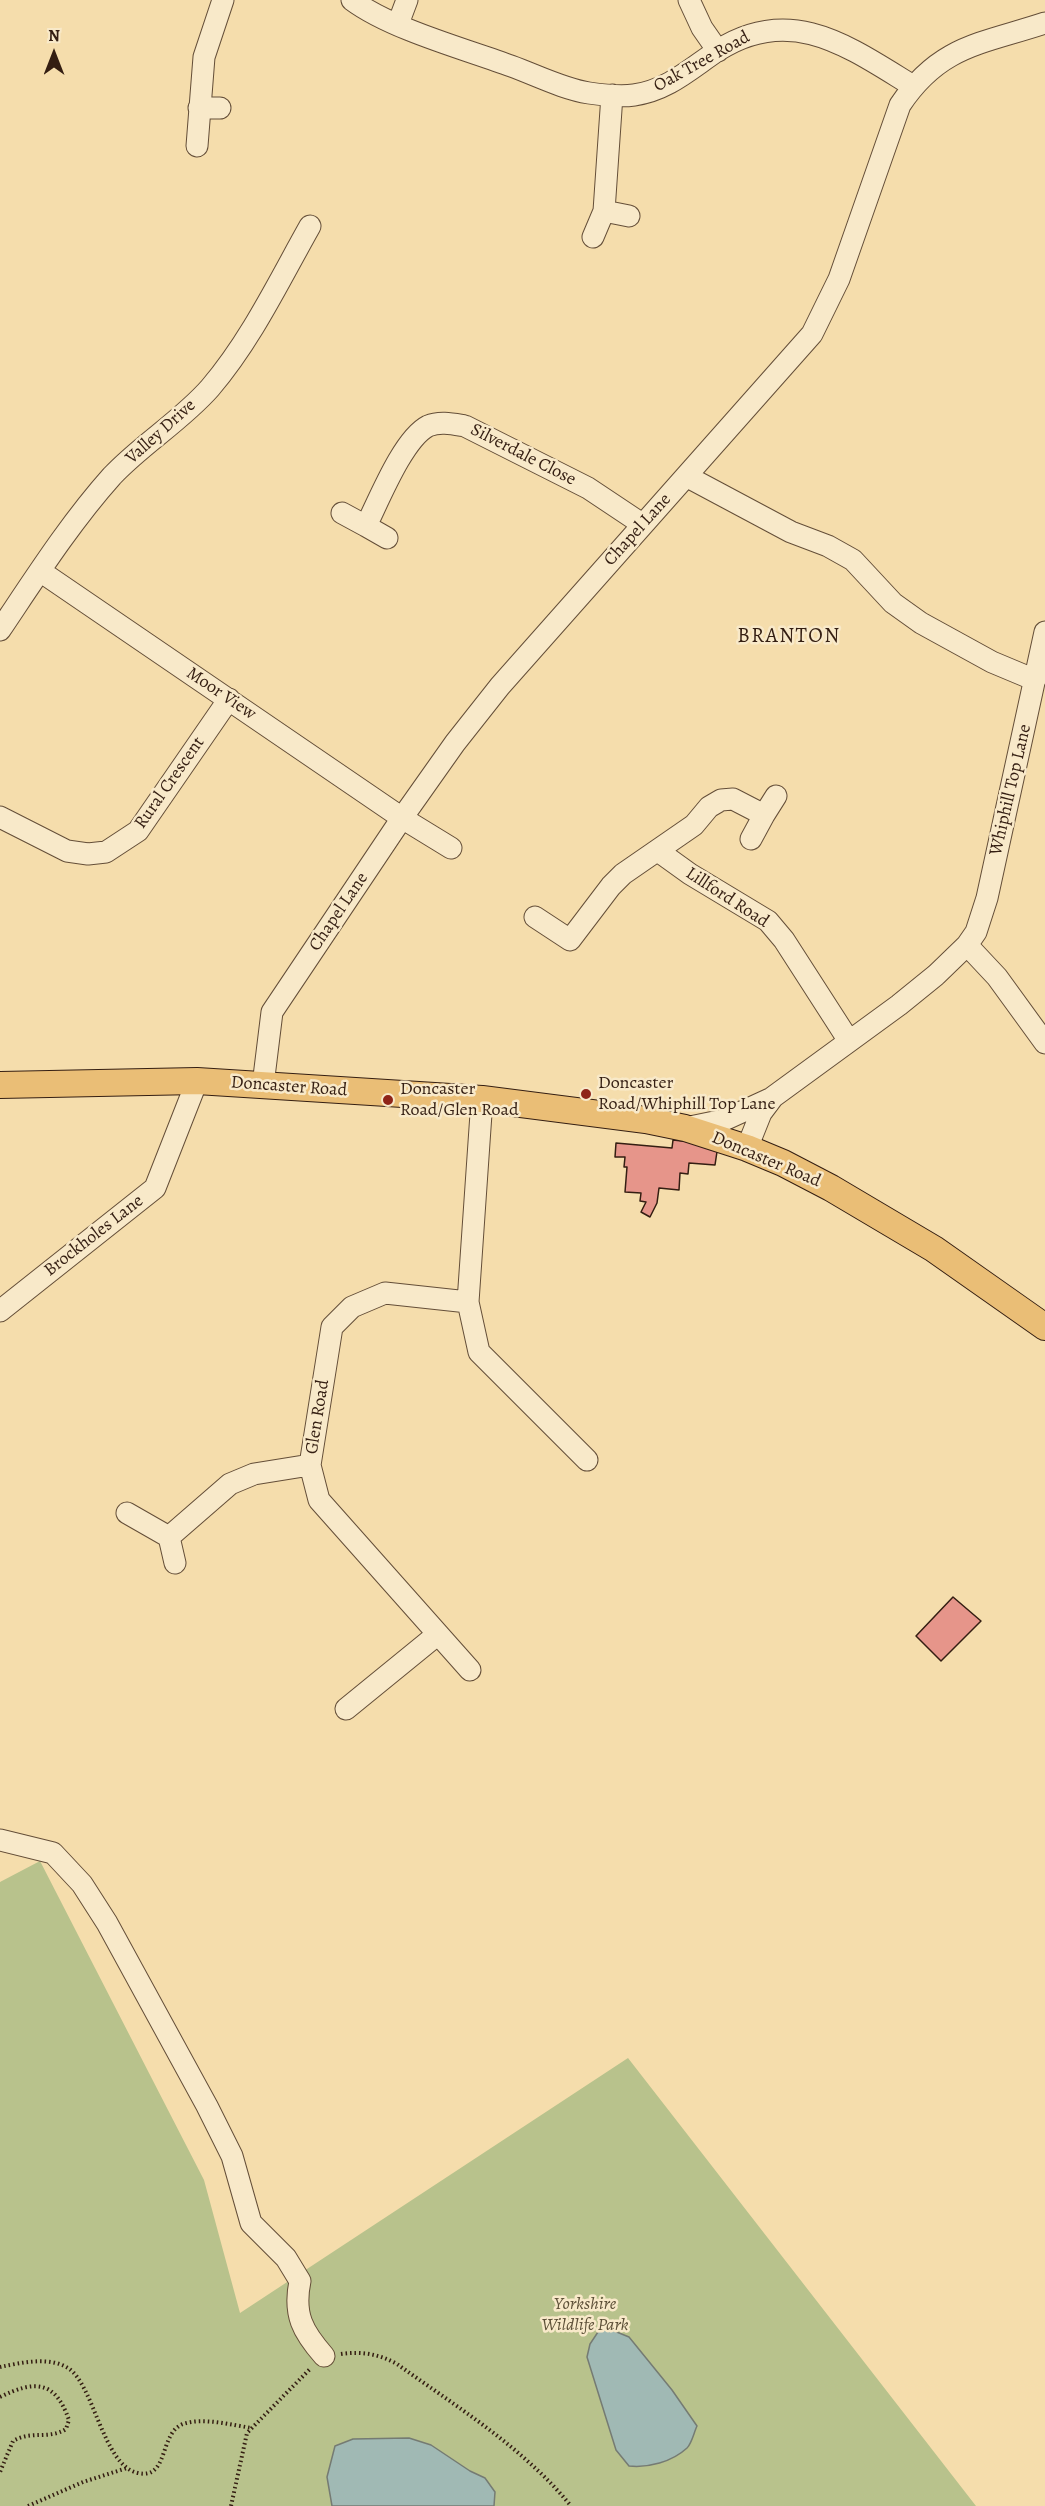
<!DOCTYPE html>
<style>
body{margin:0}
#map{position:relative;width:1045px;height:2506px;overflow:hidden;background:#f5ddac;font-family:Alegreya,serif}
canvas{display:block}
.north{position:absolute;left:24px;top:24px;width:60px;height:60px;-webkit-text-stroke:4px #f8e9c9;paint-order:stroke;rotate:0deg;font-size:16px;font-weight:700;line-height:24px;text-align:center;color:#341e12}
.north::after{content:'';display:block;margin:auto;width:21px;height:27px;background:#341e12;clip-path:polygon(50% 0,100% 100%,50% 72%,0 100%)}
</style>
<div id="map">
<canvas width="1045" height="2506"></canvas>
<div class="north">N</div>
</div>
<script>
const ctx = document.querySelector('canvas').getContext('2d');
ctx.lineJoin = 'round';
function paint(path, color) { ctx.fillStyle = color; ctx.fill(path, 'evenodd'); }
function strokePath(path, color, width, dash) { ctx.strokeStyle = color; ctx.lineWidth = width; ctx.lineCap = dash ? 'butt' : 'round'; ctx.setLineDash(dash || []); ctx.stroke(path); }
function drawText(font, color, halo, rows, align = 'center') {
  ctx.font = font + ' Alegreya,serif'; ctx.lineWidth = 5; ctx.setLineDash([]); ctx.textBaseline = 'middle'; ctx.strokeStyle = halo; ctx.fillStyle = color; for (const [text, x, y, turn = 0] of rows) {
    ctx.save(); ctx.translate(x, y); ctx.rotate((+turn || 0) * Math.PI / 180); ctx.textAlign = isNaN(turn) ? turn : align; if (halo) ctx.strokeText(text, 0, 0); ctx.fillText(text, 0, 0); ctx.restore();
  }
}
paint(new Path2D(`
 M40 1861 204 2180 240 2313 628 2058 976 2506H0V1882Z`), '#b8c28c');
const water = new Path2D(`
 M602 2326 629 2337 672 2390 697 2426C694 2432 692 2443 687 2448 672 2462 648 2468 629 2466L616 2450 587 2357 590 2344Z
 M409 2438 431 2445 470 2471 485 2478 495 2492 494 2506H332L327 2477 335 2446 353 2439Z`);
paint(water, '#a0b9b4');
strokePath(water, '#757b73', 1.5);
const building = new Path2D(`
 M673 1140 718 1145 715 1165 689 1163 688 1174 680 1173 679 1190 659 1188 657 1203 650 1217 641 1212 646 1202 640 1201 641 1193 625 1192 627 1167H624L625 1157H615L616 1143 672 1148Z
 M953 1597 981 1621 941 1661 916 1636Z`);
paint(building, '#e6958a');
strokePath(building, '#341e12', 1.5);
const minor = new Path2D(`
 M352 0C391 29 465 49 511 66 536 75 563 89 589 93 603 95 620 97 634 95 668 90 690 69 717 51 791 3 849 47 913 86
 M689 0 702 28 718 51
 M398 24 407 0
 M199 108H220
 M197 146 204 57 223 0
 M604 211 629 216
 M593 237 604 211 612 95
 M686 476 791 532 828 546 853 560 893 603 921 623 992 662 1035 680
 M342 513 366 526
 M387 538 366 526C379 500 403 439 428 426 440 421 453 424 465 426L588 488 642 524
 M40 571 402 818 451 848
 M0 630C35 578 70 523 112 476 142 444 181 421 210 388 251 340 279 281 310 226
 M764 815 776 796
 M0 817 67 851 88 854 106 852 138 831 229 699
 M658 851 690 874 768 921 784 940 849 1041
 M535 917 570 940 611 886 623 874 694 825 709 807 721 800 733 799 764 815 751 839
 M967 945 997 977 1045 1043
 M263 1085 272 1012 402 818 455 743 500 686 812 334 839 279 900 105C940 45 982 44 1045 23
 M482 1099 468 1302 479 1352 587 1460
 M685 1128 724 1120 772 1098
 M747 1148 761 1113 773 1097 899 1005 936 975 967 945 976 932 987 898 1045 632
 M468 1302 385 1293 352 1307 332 1327 310 1465 319 1500 470 1670
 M0 1311 155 1188 197 1081
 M127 1513 169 1537 175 1563
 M169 1537 230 1484 254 1474 310 1465
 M346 1709 438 1634
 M0 1840 53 1853 82 1884 107 1923 207 2106 232 2156 251 2223 286 2258 300 2281C293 2315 303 2332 324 2356`);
const major = new Path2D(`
 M0 1085 197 1081 482 1099 646 1120 685 1128 747 1148 783 1163 831 1188 934 1249 1045 1327`);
strokePath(minor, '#644e38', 23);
strokePath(major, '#341e12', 28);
strokePath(new Path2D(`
 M341 2354C361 2351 379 2354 397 2364 457 2407 524 2448 571 2506
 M0 2367C20 2363 49 2356 68 2368 94 2384 103 2466 138 2473 169 2480 159 2433 183 2424 203 2417 231 2425 252 2428
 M0 2397C35 2380 55 2380 69 2420L66 2429C49 2440 32 2430 13 2441L0 2472
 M28 2506 83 2482 127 2468
 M231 2506 247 2433 311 2368`), '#341e12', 4, [1.5, 3]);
strokePath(minor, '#f8e9c9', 21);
strokePath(major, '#eabe76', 26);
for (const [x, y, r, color] of [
 [586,1094,6,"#8f2418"],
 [388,1100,6,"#8f2418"]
]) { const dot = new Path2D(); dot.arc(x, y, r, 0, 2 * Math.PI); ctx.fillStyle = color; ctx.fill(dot); strokePath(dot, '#f8e9c9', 2); }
drawText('18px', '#341e12', '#f8e9c9', [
 ["Oak Tree Road",702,62,-29],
 ["Valley Drive",161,432,-42],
 ["Silverdale Close",523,455,27],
 ["Chapel Lane",638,530,-48],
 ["Moor View",221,694,34],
 ["Rural Crescent",170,783,-55],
 ["Whiphill Top Lane",1011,790,-77],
 ["Lillford Road",727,898,33],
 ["Chapel Lane",339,912,-56],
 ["Doncaster Road",289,1087,4],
 ["Doncaster Road",766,1160,23],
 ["Brockholes Lane",94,1236,-38],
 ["Glen Road",318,1417,-81]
]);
drawText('18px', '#341e12', '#f8e9c9', [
 ["Doncaster",598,1084],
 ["Road/Whiphill Top Lane",598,1105],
 ["Doncaster",400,1090],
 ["Road/Glen Road",400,1111]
], 'left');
drawText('italic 18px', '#5c4f37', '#f8e9c9', [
 ["Yorkshire",585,2305],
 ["Wildlife Park",585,2326]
]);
ctx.letterSpacing = '1.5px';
drawText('21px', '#341e12', '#f8e9c9', [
 ["BRANTON",789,637]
]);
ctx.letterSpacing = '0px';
</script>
